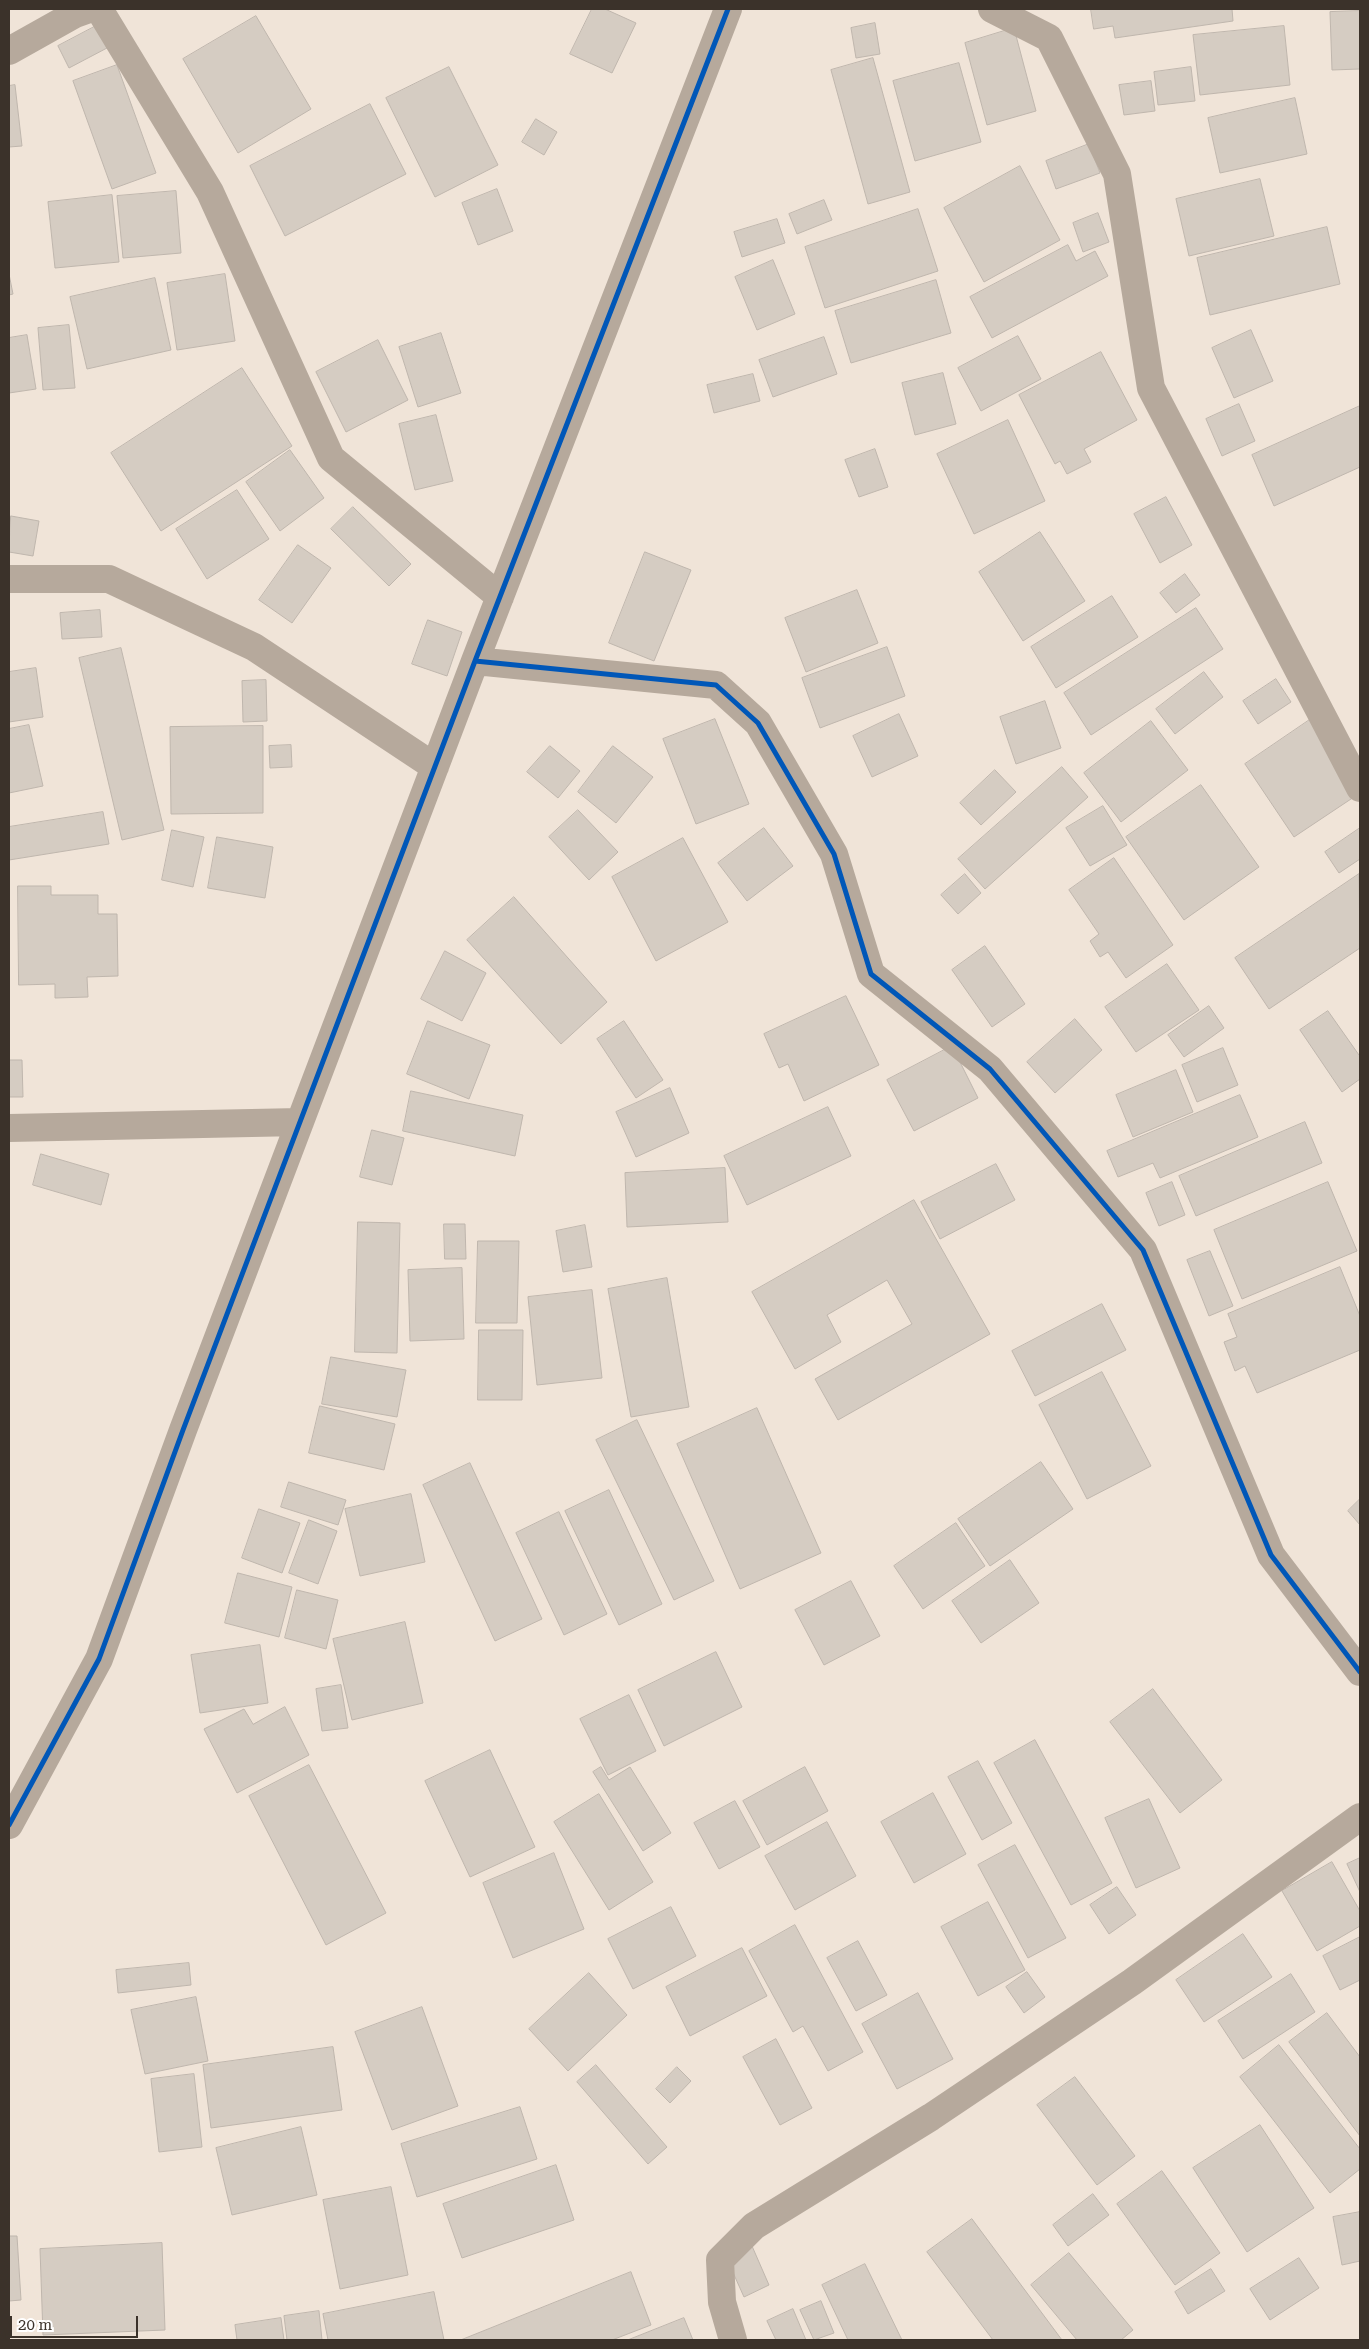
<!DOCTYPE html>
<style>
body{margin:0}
#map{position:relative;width:1369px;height:2349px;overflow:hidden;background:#f0e4d8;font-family:"Roboto Serif",serif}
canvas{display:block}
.frame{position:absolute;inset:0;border:10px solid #3b322a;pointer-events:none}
.scale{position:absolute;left:10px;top:2316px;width:128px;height:22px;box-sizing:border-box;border:2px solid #3b322a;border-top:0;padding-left:6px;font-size:15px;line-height:18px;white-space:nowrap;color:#3b322a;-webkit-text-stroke:4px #fff;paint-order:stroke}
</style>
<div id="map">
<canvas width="1369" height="2349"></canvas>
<div class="frame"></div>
<div class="scale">20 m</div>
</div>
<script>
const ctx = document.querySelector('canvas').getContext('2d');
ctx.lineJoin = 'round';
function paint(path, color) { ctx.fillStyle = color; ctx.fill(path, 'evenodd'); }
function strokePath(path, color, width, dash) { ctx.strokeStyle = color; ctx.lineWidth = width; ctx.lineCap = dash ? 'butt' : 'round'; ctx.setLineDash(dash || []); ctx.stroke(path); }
const building = new Path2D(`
 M592 9H605L636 23 612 73 570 54Z
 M1091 9H1232L1233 21 1115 38 1113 26 1094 29Z
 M1360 11V69L1332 70 1330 12Z
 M256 16 311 109 238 153 183 59Z
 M875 23 880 54 856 58 851 28Z
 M96 26 107 48 69 68 58 46Z
 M1284 26 1290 85 1200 95 1193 35Z
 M1014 28 1036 111 987 125 965 43Z
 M873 58 910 192 868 204 831 70Z
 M959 63 981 142 915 161 893 81Z
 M117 65 156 173 112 189 73 81Z
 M449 67 498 165 435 197 386 98Z
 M1191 67 1195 101 1158 105 1154 72Z
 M1151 81 1155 111 1124 115 1119 85Z
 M15 85 22 146 9 147V86Z
 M1295 98 1307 154 1220 173 1208 118Z
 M370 104 406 174 285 236 250 166Z
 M536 119 557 132 544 155 522 142Z
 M1089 144 1100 173 1056 189 1046 161Z
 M1020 166 1060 240 984 282 944 208Z
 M1260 179 1274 236 1189 256 1176 199Z
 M497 189 513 231 478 245 462 203Z
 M176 191 181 253 123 258 117 196Z
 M112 195 119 262 55 268 48 202Z
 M824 200 832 220 797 234 789 214Z
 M918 209 938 271 825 308 805 247Z
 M1098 213 1109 242 1083 252 1073 223Z
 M777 219 785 243 742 257 734 232Z
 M1327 227 1340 284 1210 315 1197 258Z
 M1068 245 1076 261 1095 251 1108 276 992 338 970 297Z
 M773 260 795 314 757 330 735 277Z
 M9 274 13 294 9 295Z
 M225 274 235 341 177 350 167 283Z
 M155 278 171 350 87 369 70 297Z
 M936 280 951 333 851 363 835 311Z
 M69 325 75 388 43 390 38 328Z
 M1251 330 1273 381 1234 398 1212 348Z
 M441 333 461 393 418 407 399 347Z
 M27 335 36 389 9 393V338Z
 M1018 336 1041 379 981 411 958 368Z
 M824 337 837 374 773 397 759 360Z
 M378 340 408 400 346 432 316 372Z
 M1101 352 1137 420 1084 449 1091 462 1067 474 1060 461 1055 464 1019 395Z
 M242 368 292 446 161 531 111 453Z
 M943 373 956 424 915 435 902 383Z
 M753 374 760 401 714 413 707 385Z
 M1239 404 1255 441 1222 456 1206 419Z
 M1360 406V467L1274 506 1252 455Z
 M436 415 453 481 415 490 399 424Z
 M1008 420 1045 501 974 534 937 454Z
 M875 449 888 487 859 497 845 460Z
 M290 450 324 498 280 531 246 482Z
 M237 490 269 539 207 579 176 529Z
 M1166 497 1192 545 1160 563 1134 514Z
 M353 507 411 564 389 586 331 529Z
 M11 516 39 521 33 556 9 552Z
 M1040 532 1085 601 1023 641 979 572Z
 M298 545 331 568 292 623 259 600Z
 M645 552 691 570 654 661 609 643Z
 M1185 574 1200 595 1176 613 1160 593Z
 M857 590 878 643 806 672 785 618Z
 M1112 596 1138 637 1056 688 1031 647Z
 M1196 608 1223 649 1091 735 1064 693Z
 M100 610 102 637 62 639 60 613Z
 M428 620 462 632 447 676 412 664Z
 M887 647 905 696 820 728 802 678Z
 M121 648 164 830 122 840 79 658Z
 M36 668 43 717 9 722V672Z
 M1204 672 1223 697 1175 734 1156 709Z
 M1276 679 1291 702 1258 724 1243 701Z
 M266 680 267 721 243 722 242 681Z
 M1045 701 1061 748 1016 764 1000 717Z
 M899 714 918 756 872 777 853 736Z
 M715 719 749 804 696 824 663 739Z
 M1311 719 1360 793 1294 837 1245 764Z
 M1151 721 1188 770 1121 822 1084 773Z
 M29 725 43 786 9 793V729Z
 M263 726V813L171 814 170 727Z
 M291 745 292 767 270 768 269 746Z
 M550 746 580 771 558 798 527 772Z
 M613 746 653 777 616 823 578 792Z
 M1062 767 1088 797 985 889 958 859Z
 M995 770 1016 792 981 825 960 803Z
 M1201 785 1259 867 1184 920 1126 837Z
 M1103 806 1127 845 1090 866 1066 828Z
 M578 810 618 852 589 880 549 837Z
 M103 812 109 844 9 860V827Z
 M764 828 793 866 747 901 718 863Z
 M1360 828V859L1339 873 1325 852Z
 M172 830 204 837 193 887 162 880Z
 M217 837 273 847 265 898 208 888Z
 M683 838 728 922 656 961 612 877Z
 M1114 858 1173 945 1126 978 1108 952 1100 957 1090 941 1099 934 1069 890Z
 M965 874 981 893 958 914 941 895Z
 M1359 874 1360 948 1269 1009 1235 958Z
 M18 886H51V895H98V914H117L118 976 87 977 88 997 55 998V984L19 985Z
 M514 897 607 1002 561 1044 467 940Z
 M985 946 1025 1004 992 1027 952 970Z
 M445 951 486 973 462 1021 421 999Z
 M1167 964 1199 1010 1136 1052 1105 1007Z
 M846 996 879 1065 804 1101 788 1064 779 1068 764 1034Z
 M1209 1006 1224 1028 1184 1057 1168 1035Z
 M1328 1011 1359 1055 1360 1054V1079L1342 1092 1300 1030Z
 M1075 1019 1102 1050 1055 1093 1027 1062Z
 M428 1021 490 1045 469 1099 407 1074Z
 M624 1021 663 1080 636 1098 597 1039Z
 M952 1046 978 1098 914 1131 887 1080Z
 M1223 1048 1238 1085 1197 1102 1182 1065Z
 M9 1060H22L23 1097H9Z
 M1176 1070 1193 1112 1133 1137 1116 1095Z
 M670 1088 689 1133 636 1157 616 1112Z
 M411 1091 523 1115 515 1156 403 1131Z
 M1240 1095 1258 1137 1160 1178 1153 1163 1118 1177 1107 1151Z
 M828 1107 851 1156 747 1205 724 1156Z
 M1305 1122 1322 1163 1196 1216 1179 1176Z
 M372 1130 404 1138 392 1185 360 1177Z
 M41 1154 109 1174 101 1205 33 1185Z
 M996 1164 1015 1200 940 1239 921 1202Z
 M725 1168 728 1222 627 1227 625 1173Z
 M1172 1182 1185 1215 1159 1226 1146 1193Z
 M1328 1182 1357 1251 1242 1299 1214 1230Z
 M914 1200 990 1334 838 1420 815 1379 912 1324 887 1280 827 1315 841 1342 795 1369 752 1292Z
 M358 1222 400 1223 397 1353 355 1352Z
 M444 1224H465L466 1259H445Z
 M585 1225 592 1267 563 1272 556 1231Z
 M478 1241H519L517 1323H476Z
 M1210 1251 1233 1306 1209 1316 1187 1260Z
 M1340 1267 1360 1316V1350L1257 1393 1245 1366 1235 1371 1224 1342 1237 1337 1228 1314Z
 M462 1268 464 1339 410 1341 408 1270Z
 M667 1278 689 1407 631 1417 608 1289Z
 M592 1290 602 1378 537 1385 528 1297Z
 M1102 1304 1126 1350 1035 1396 1012 1351Z
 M479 1330H523L522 1400H478Z
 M331 1357 406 1370 397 1417 322 1404Z
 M1102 1372 1151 1466 1087 1499 1039 1405Z
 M320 1406 395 1424 384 1470 309 1453Z
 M757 1408 821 1553 740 1589 677 1444Z
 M637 1420 714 1581 674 1600 596 1440Z
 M1041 1462 1073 1509 990 1566 958 1519Z
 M470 1463 542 1619 495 1641 423 1485Z
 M289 1482 346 1500 338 1525 281 1507Z
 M609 1490 662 1604 619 1625 565 1511Z
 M411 1494 425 1562 360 1576 345 1509Z
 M1360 1499V1525L1348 1511Z
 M259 1509 300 1523 282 1573 242 1558Z
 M559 1512 607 1614 564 1635 516 1533Z
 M309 1520 337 1531 318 1584 289 1573Z
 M956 1523 985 1566 923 1609 894 1566Z
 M1010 1560 1039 1603 981 1643 952 1601Z
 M238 1573 292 1587 279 1637 225 1623Z
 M851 1581 880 1636 824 1665 795 1610Z
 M297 1590 338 1600 326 1649 285 1638Z
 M405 1622 423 1703 352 1720 333 1639Z
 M260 1645 268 1703 200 1713 191 1655Z
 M716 1652 742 1707 664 1746 638 1690Z
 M341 1685 348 1728 322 1731 316 1689Z
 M1153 1689 1222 1780 1180 1813 1110 1722Z
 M629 1695 656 1751 608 1775 580 1719Z
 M285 1707 309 1755 237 1793 204 1729 244 1709 253 1724Z
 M1035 1740 1112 1883 1071 1905 994 1763Z
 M490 1750 535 1847 470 1877 425 1781Z
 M978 1761 1012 1823 982 1840 948 1777Z
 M309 1765 386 1913 326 1945 249 1796Z
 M601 1767 609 1780 630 1767 671 1833 643 1851 593 1772Z
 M805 1767 828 1811 767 1845 743 1801Z
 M933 1793 966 1854 914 1883 881 1822Z
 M599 1794 653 1882 609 1910 554 1822Z
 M1149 1799 1180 1868 1136 1888 1105 1818Z
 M735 1801 760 1847 719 1869 694 1823Z
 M827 1822 856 1876 795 1910 765 1856Z
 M1015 1845 1066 1938 1028 1958 978 1865Z
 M554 1853 584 1929 513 1958 483 1883Z
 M1360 1858V1892L1347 1864Z
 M1332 1862 1360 1911V1926L1317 1951 1282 1891Z
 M1117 1887 1136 1915 1109 1934 1090 1905Z
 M988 1902 1025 1970 978 1996 941 1927Z
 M671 1907 696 1956 633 1989 608 1939Z
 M795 1925 863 2052 828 2071 803 2026 793 2032 749 1951Z
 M1243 1934 1272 1977 1204 2022 1176 1980Z
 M1360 1937V1980L1340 1990 1323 1956Z
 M858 1941 887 1995 856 2011 827 1958Z
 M742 1948 767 1996 690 2036 666 1987Z
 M189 1963 191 1985 118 1993 116 1970Z
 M1027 1972 1045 1997 1024 2013 1006 1987Z
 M589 1973 627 2015 568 2071 529 2029Z
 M1291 1974 1315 2012 1243 2059 1218 2021Z
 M918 1993 953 2059 897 2089 862 2024Z
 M196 1997 208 2061 145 2074 131 2010Z
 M422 2007 458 2106 392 2130 355 2032Z
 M1327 2013 1360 2057V2136L1289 2042Z
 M776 2039 812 2108 780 2125 743 2057Z
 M1279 2045 1360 2149V2169L1330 2193 1240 2077Z
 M333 2047 342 2110 211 2128 203 2065Z
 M596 2065 667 2147 648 2164 577 2082Z
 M677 2067 691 2081 670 2103 656 2089Z
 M194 2074 202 2147 159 2152 151 2079Z
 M1075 2077 1135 2156 1097 2185 1037 2105Z
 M520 2107 537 2159 417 2197 401 2144Z
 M1260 2125 1314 2208 1247 2252 1193 2168Z
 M301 2127 317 2195 232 2215 216 2148Z
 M556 2165 574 2220 462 2258 443 2204Z
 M1162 2171 1220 2253 1175 2285 1117 2204Z
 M391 2187 408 2275 340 2289 323 2200Z
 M1093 2194 1109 2215 1068 2246 1053 2225Z
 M1360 2212V2261L1342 2265 1333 2217Z
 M972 2219 1062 2340H993L927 2252Z
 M9 2236H17L21 2300 9 2301Z
 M162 2243 165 2330 43 2335 40 2249Z
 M752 2246 769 2285 744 2297 726 2257Z
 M1069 2253 1133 2330 1121 2340H1077L1031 2285Z
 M1299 2258 1319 2288 1270 2320 1250 2289Z
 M865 2264 902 2340H848L822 2285Z
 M1211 2269 1225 2291 1188 2314 1175 2292Z
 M631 2272 651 2325 612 2340H461Z
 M434 2292 444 2340H328L323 2314Z
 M821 2301 834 2333 814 2340 800 2310Z
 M793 2309 806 2340H776L767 2321Z
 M319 2311 322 2340H287L284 2316Z
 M281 2318 284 2340H237L235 2325Z
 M684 2318 693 2340H628Z`);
paint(building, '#d5ccc2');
strokePath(building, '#bfb6ad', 1);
strokePath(new Path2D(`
 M99 9 210 192 331 458 500 597
 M992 9 1049 38 1117 174 1151 388 1360 788
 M9 51 75 14 89 9
 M9 579H109L254 647 435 767
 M475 661 716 685 758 723 834 854 871 974 990 1069 1143 1250 1271 1555 1360 1672
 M9 1128 300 1122
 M9 1825 99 1659 183 1430 475 661 728 9
 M733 2340 722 2302 720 2260 754 2226 931 2117 1132 1982 1360 1817`), '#b6a99c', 28);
strokePath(new Path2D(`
 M475 661 716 685 758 723 834 854 871 974 990 1069 1143 1250 1271 1555 1360 1672
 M9 1825 99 1659 183 1430 475 661 728 9`), '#0057b8', 5);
</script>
